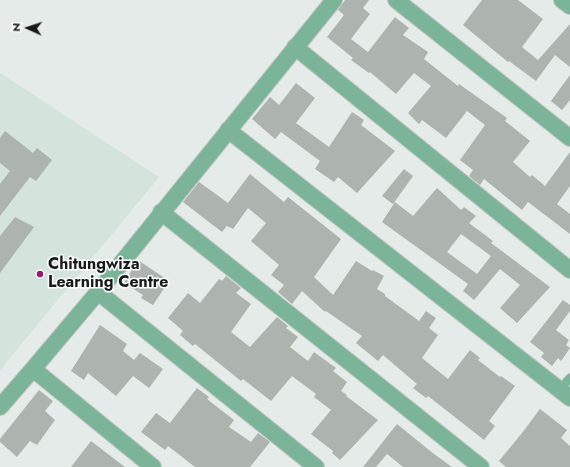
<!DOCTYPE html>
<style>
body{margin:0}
#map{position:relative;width:570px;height:467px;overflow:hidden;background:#e5ebe8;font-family:Jost,sans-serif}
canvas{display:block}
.north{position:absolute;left:8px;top:8px;width:40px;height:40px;-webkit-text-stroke:3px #fff;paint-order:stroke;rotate:273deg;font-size:11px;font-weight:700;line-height:16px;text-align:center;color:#181a19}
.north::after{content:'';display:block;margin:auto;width:14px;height:18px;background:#181a19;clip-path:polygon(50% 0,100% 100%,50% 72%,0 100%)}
</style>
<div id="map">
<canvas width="570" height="467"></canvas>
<div class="north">N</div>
</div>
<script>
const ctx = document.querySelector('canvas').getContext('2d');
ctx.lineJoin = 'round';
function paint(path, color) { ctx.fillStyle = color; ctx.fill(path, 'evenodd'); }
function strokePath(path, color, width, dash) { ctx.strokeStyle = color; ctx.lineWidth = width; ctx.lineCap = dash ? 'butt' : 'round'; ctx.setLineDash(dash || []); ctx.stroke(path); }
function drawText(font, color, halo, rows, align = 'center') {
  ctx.font = font + ' Jost,sans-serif'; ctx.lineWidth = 3; ctx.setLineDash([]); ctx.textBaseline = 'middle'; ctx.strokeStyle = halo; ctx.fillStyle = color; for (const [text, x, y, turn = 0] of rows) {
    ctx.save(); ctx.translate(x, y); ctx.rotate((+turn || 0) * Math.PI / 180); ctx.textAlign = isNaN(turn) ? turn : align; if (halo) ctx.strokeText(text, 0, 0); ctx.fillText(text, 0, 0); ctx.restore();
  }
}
paint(new Path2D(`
 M0 73 159 177 0 370Z`), '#d4e3db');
paint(new Path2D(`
 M345 0H369L363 8 370 14 351 39 368 52 395 17 409 28 403 35 428 52 424 59 458 86 459 84 507 118 505 121 530 141 513 162 530 177 532 175 545 186 570 152V186L557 204 570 214V234L528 202 522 210 484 179 480 185 469 176 473 170 460 160 485 125 467 111 446 138 422 120 419 124 408 113 431 86 414 73 396 94 370 72 369 73 351 60 353 58 327 37 344 15 338 10Z
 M482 0H518L543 19 522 47 538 60 570 24V67L555 55 536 81 509 61 508 62 463 25Z
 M570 75V100L562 110 551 101Z
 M296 83 315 98 296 123 329 147 352 112 364 120 361 125 395 151 357 193 338 177 334 182 315 169 320 161 281 132 275 139 252 119 270 97 279 105Z
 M5 131 33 153 37 148 52 160 36 181 30 177 0 216V184L10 171 0 163V138Z
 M404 169 413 176 393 204 382 196Z
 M250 174 284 202 288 197 341 239 314 277 333 295 356 261 372 271 373 270 384 276 377 289 385 294V296L419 321 426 311 436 318 429 328 438 335 422 358 448 379 470 350 480 358 478 360 500 377 501 376 515 386 489 421 495 426 484 440 428 396 426 398 413 388 417 384 383 355 378 361 356 343 362 336 326 311 325 312 302 291 292 304 278 292 284 285 271 275 279 265 251 241 266 223 248 208 233 229 227 226 222 232 183 202 199 182 228 203Z
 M437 188 461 210 464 207 476 216 469 223 493 241 491 243 550 287 517 323 500 308 520 285 500 269 474 300 463 291 468 284 382 222 395 202 413 216ZM461 234 491 256 477 274 447 252Z
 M15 217 34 227 0 273V236Z
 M138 260 169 281 153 305 141 298 143 295 124 283Z
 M226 276 241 288 236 293 251 304 231 332 250 347 277 317 288 326 286 328 298 337 290 347 308 361 314 352 336 368 333 371 347 382 341 391 347 395 346 396 378 420 340 460 332 453 333 451 311 434 331 410 314 397 316 394 292 376 271 401 243 379 241 381 195 344 193 346 180 335 183 331 168 318 188 293 200 303 219 279 222 281Z
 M563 300 570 305V311L556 330 569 340 566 345 570 348 561 361 558 358 552 366 541 357 544 353 530 342Z
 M100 325 127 344 123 351 134 360 140 353 163 369 149 388 133 376 116 396 88 373 84 380 71 371Z
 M197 388 209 397 207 399 234 420 229 427 251 442 258 433 270 442 250 467H195L168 446 165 450 141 432 156 413 170 423Z
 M39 390 53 401 45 411 55 420 37 445 30 441 17 457 0 442V439Z
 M540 409 567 430 561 438 570 446V467H506L499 461 522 433Z
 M397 424 434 454 452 467H403L387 454 376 467H363Z
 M91 441 125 467H71Z`), '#adb3af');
const service = new Path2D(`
 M560 389 570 378`);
const minor = new Path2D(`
 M396 0 570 138
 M562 0 570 6
 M295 47 570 270
 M228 130 570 398
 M161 212 481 467
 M98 292 316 467
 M33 369 153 467
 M0 407 33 369 98 292 334 0`);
strokePath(service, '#c0c5c3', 10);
strokePath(minor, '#c0c5c3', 18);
strokePath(service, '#7bb499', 8);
strokePath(minor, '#7bb499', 16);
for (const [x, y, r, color] of [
 [40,274,4,"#971a72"]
]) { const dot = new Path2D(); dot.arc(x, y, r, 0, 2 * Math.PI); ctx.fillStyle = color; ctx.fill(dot); strokePath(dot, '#fff', 1.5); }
drawText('bold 16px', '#181a19', '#fff', [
 ["Chitungwiza",48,265],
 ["Learning Centre",48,283]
], 'left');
</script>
